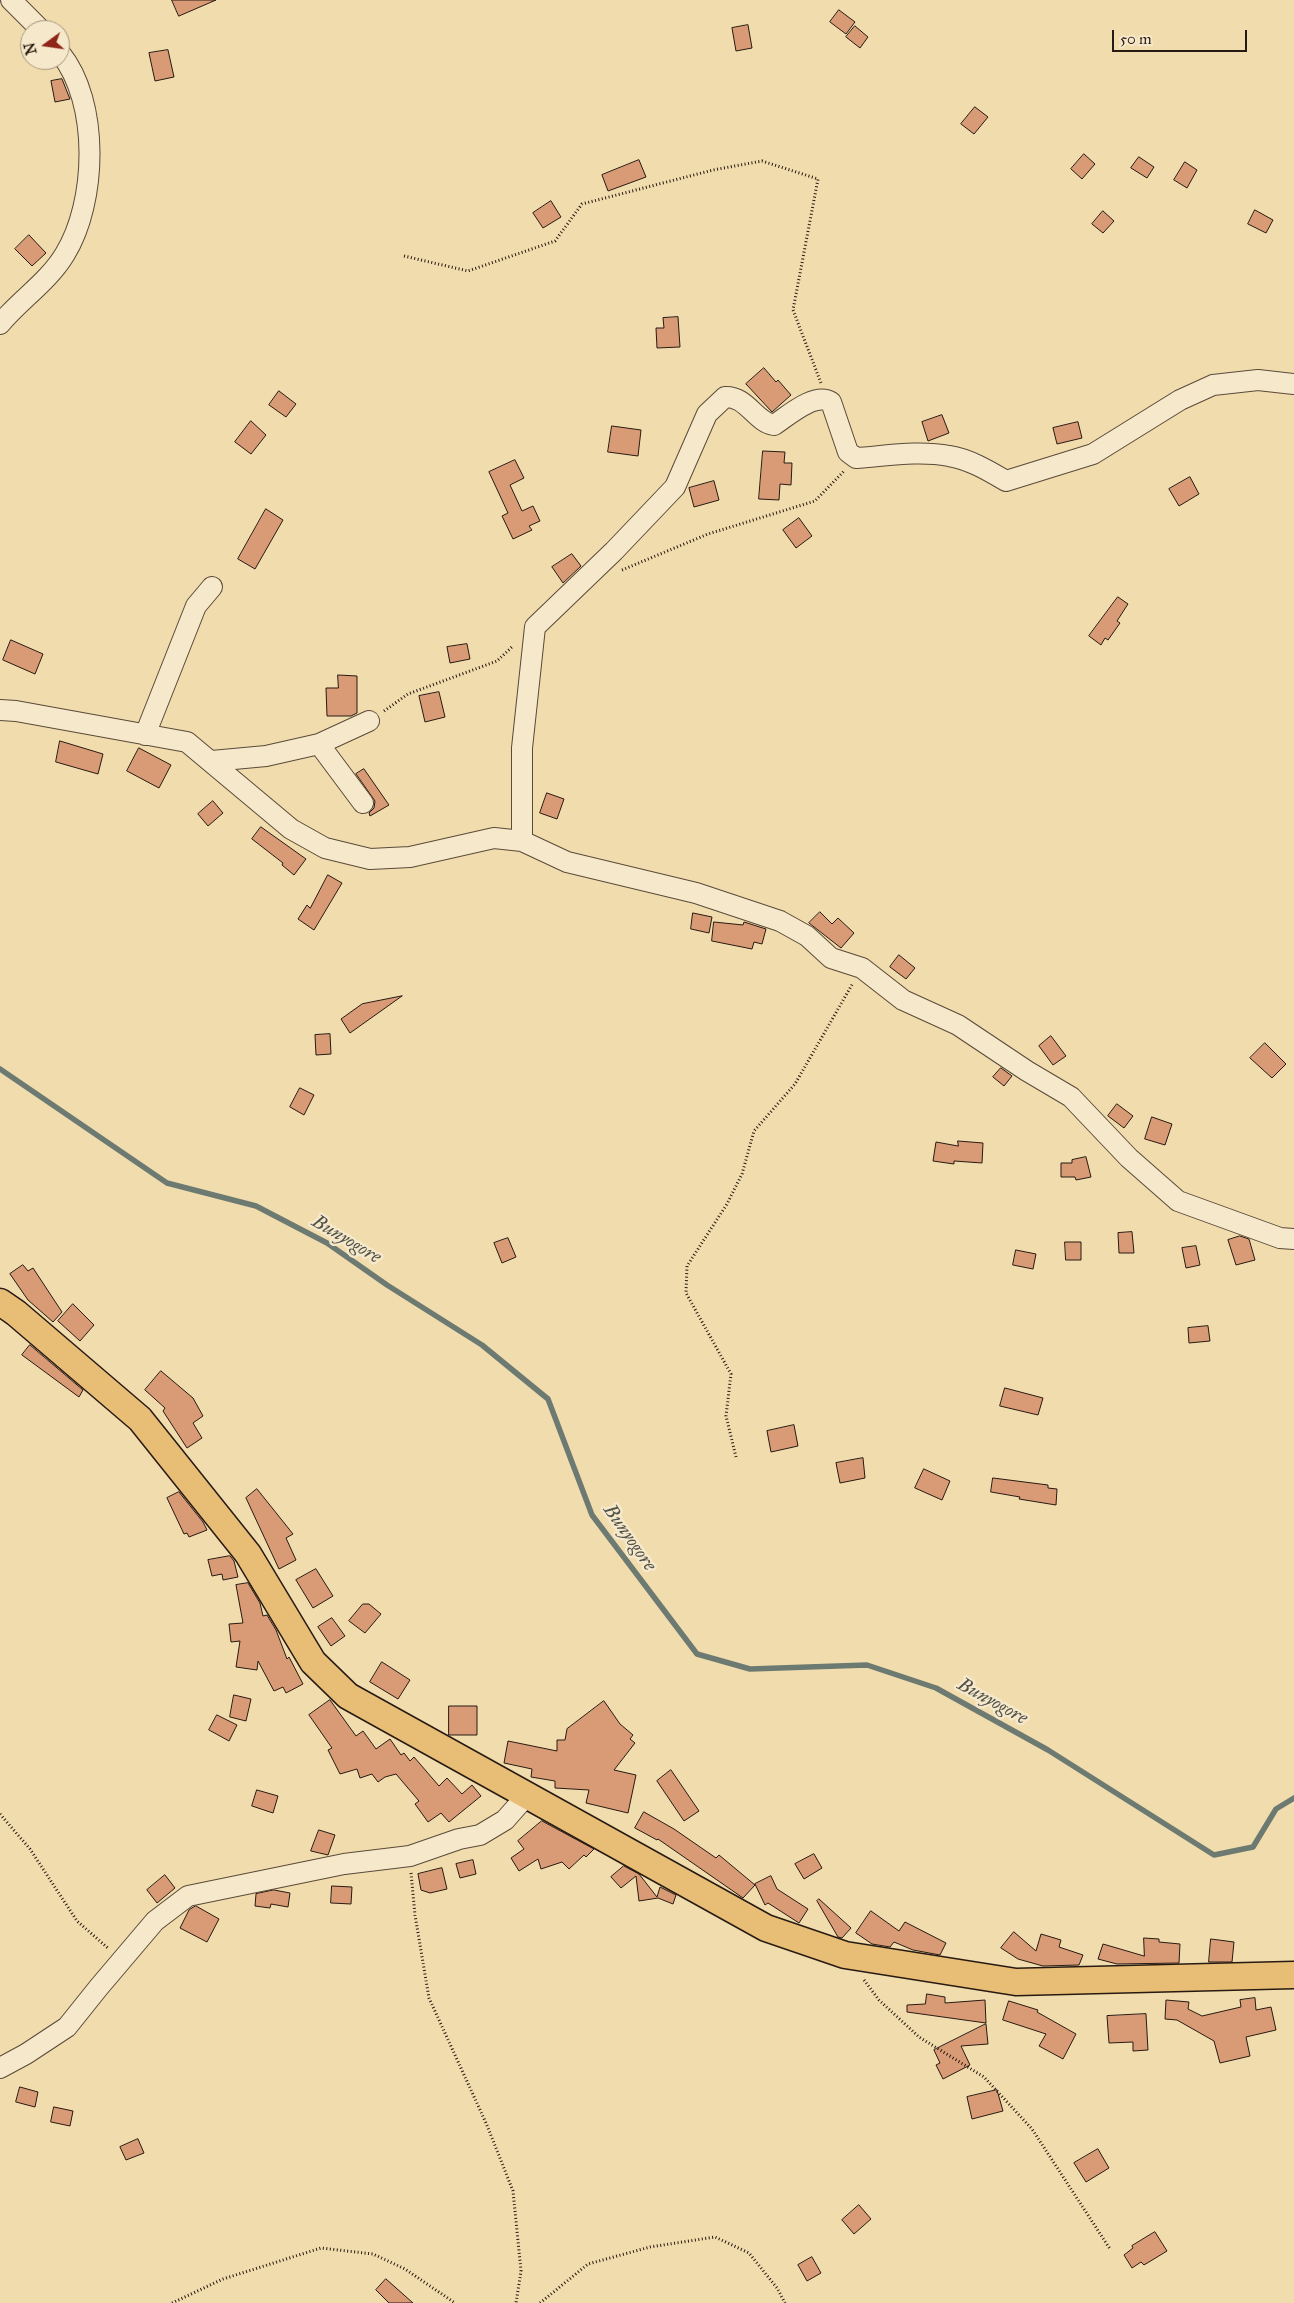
<!DOCTYPE html>
<style>
body{margin:0}
#map{position:relative;width:1294px;height:2303px;overflow:hidden;background:#f1dcad;font-family:"IM FELL Great Primer",serif}
canvas{display:block}
.north{position:absolute;left:20px;top:20px;width:50px;height:50px;box-sizing:border-box;background:#f6e8ca;border:1px solid #a39680;border-radius:50%;rotate:256deg;font-size:14px;font-weight:700;line-height:20px;text-align:center;color:#271a12}
.north::after{content:'';display:block;margin:auto;width:18px;height:22px;background:#8f2418;clip-path:polygon(50% 0,100% 100%,50% 72%,0 100%)}
.scale{position:absolute;left:1112px;top:30px;width:135px;height:22px;box-sizing:border-box;border:2px solid #271a12;border-top:0;padding-left:6px;font-size:15px;line-height:18px;white-space:nowrap;color:#271a12;-webkit-text-stroke:4px #f6e8ca;paint-order:stroke}
</style>
<div id="map">
<canvas width="1294" height="2303"></canvas>
<div class="north">N</div>
<div class="scale">50 m</div>
</div>
<script>
const ctx = document.querySelector('canvas').getContext('2d');
ctx.lineJoin = 'round';
function strokePath(path, color, width, dash) { ctx.strokeStyle = color; ctx.lineWidth = width; ctx.lineCap = dash ? 'butt' : 'round'; ctx.setLineDash(dash || []); ctx.stroke(path); }
function paint(path, color) { ctx.fillStyle = color; ctx.fill(path, 'evenodd'); }
function drawText(font, color, halo, rows, align = 'center') {
  ctx.font = font + ' "IM FELL Great Primer",serif'; ctx.lineWidth = 5; ctx.setLineDash([]); ctx.textBaseline = 'middle'; ctx.strokeStyle = halo; ctx.fillStyle = color; for (const [text, x, y, turn = 0] of rows) {
    ctx.save(); ctx.translate(x, y); ctx.rotate((+turn || 0) * Math.PI / 180); ctx.textAlign = isNaN(turn) ? turn : align; if (halo) ctx.strokeText(text, 0, 0); ctx.fillText(text, 0, 0); ctx.restore();
  }
}
strokePath(new Path2D(`
 M0 1069 167 1183 256 1206 327 1243 387 1285 482 1345 548 1399 592 1515 697 1654 750 1669 867 1665 936 1688 1048 1750 1214 1855 1253 1847 1276 1809 1294 1798`), '#6d7a71', 5.5);
const building = new Path2D(`
 M172 0H216L179 16Z
 M839 10 855 22 846 34 830 22Z
 M748 25 752 48 736 51 732 28Z
 M855 26 868 37 860 48 846 37Z
 M168 50 174 77 155 81 149 53Z
 M62 79 70 99 55 102 51 81Z
 M975 107 988 117 974 134 961 124Z
 M1084 154 1095 164 1082 179 1071 169Z
 M1139 157 1154 167 1147 178 1131 168Z
 M639 160 646 177 608 191 602 175Z
 M1185 162 1197 170 1187 188 1174 180Z
 M551 201 561 217 543 228 533 213Z
 M1255 210 1273 220 1266 233 1248 224Z
 M1103 211 1114 221 1103 233 1092 224Z
 M29 235 46 253 32 266 15 249Z
 M678 317 680 347 657 348 656 328H664L663 318Z
 M764 368 776 382 778 380 791 395 772 412 746 384Z
 M279 391 296 404 286 417 269 405Z
 M942 415 949 433 928 441 922 422Z
 M251 421 266 435 251 454 235 442Z
 M1078 422 1082 438 1057 444 1053 428Z
 M612 426 641 430 638 456 608 452Z
 M763 451 785 452 784 463H792L791 485 780 484 779 500 759 499Z
 M515 460 524 478 510 485 522 511 533 506 540 521 529 526 532 530 513 539 502 516 508 513 489 472Z
 M1190 477 1199 494 1179 506 1169 489Z
 M714 481 719 500 694 507 689 488Z
 M266 509 283 520 255 569 238 559Z
 M799 518 812 536 796 548 783 530Z
 M572 554 581 566 563 583 552 567Z
 M1118 597 1128 604 1117 621 1120 623 1108 640 1105 638 1101 645 1089 636Z
 M11 640 43 654 35 674 3 660Z
 M467 644 470 659 450 663 447 647Z
 M338 675 357 676V713L351 716H327L326 688H338Z
 M439 692 445 717 425 722 419 696Z
 M60 741 103 754 98 774 56 762Z
 M139 748 171 765 159 788 127 771Z
 M364 769 389 805 370 816 369 813 374 808 375 801 356 774Z
 M547 793 564 799 557 819 540 813Z
 M213 801 223 813 208 826 198 814Z
 M261 827 306 859 294 875 282 865 283 863 252 839Z
 M328 875 342 883 314 930 298 919 307 905 310 908Z
 M820 912 832 924 838 918 854 933 841 948 809 923Z
 M693 913 712 917 709 933 691 929Z
 M714 922 743 925 744 922 766 929 762 944 754 942 752 949 712 941Z
 M899 955 915 968 906 979 890 967Z
 M402 996 350 1033 341 1019 362 1004Z
 M330 1034 331 1054 316 1055 315 1035Z
 M1051 1036 1066 1056 1053 1065 1039 1046Z
 M1265 1043 1286 1064 1272 1078 1250 1058Z
 M1001 1068 1012 1076 1004 1086 993 1077Z
 M300 1088 314 1095 304 1115 290 1107Z
 M1117 1104 1133 1116 1124 1128 1108 1116Z
 M1152 1117 1172 1124 1165 1145 1145 1139Z
 M958 1141 983 1143 982 1163 954 1161V1164L933 1161 936 1142 958 1146Z
 M1086 1157 1091 1177 1076 1180 1075 1177H1061V1163H1072V1160Z
 M1132 1232 1134 1253H1119L1118 1233Z
 M1240 1236 1249 1239 1255 1260 1236 1265 1228 1240Z
 M508 1238 516 1257 502 1263 494 1243Z
 M1065 1242H1081V1260H1066Z
 M1196 1246 1200 1265 1186 1268 1182 1248Z
 M1016 1250 1036 1254 1033 1269 1013 1265Z
 M23 1265 28 1271 33 1268 62 1312 53 1322 28 1300 10 1274Z
 M73 1304 94 1325 80 1341 58 1321Z
 M1208 1326 1210 1341 1189 1343 1188 1328Z
 M30 1345 83 1390 79 1397 22 1355Z
 M161 1371 193 1398 203 1416 193 1423 202 1438 187 1448 163 1411 165 1408 145 1390Z
 M1005 1388 1043 1398 1038 1415 1000 1406Z
 M794 1425 798 1446 771 1452 767 1431Z
 M863 1458 865 1478 840 1483 836 1463Z
 M924 1469 950 1481 942 1500 915 1488Z
 M993 1478 1048 1485V1488L1057 1489 1056 1505 1019 1499 1020 1497 991 1492Z
 M257 1489 293 1534 286 1538 296 1560 279 1569 246 1498Z
 M179 1492 203 1522 207 1530 189 1537 187 1533 184 1534 167 1498Z
 M230 1556 234 1561 238 1577 223 1580 222 1574 212 1576 208 1560Z
 M316 1569 333 1596 313 1608 296 1580Z
 M248 1583 260 1603 263 1616 267 1615 276 1630 287 1659 289 1657 303 1684 286 1693 283 1687 274 1691 258 1661 257 1670 236 1667 240 1641 231 1642 229 1624 243 1623 236 1585Z
 M363 1604H369L381 1614 365 1633 349 1621Z
 M332 1618 345 1636 331 1646 318 1627Z
 M382 1662 410 1680 398 1699 370 1682Z
 M234 1695 251 1699 246 1721 230 1717Z
 M330 1700 356 1736 363 1731 376 1749 390 1739 401 1755 404 1753 410 1761 414 1757 439 1786 447 1778 462 1794 472 1785 481 1796 449 1822 441 1813 428 1822 415 1804 419 1801 396 1774 385 1777 378 1782 372 1774 360 1778 357 1769 340 1774 328 1750 332 1748 309 1715Z
 M604 1701 620 1724 633 1735 630 1739 635 1743 614 1770 636 1775 628 1813 586 1803 589 1790 555 1788V1781L531 1777 532 1769 504 1763 508 1741 557 1751V1740H565L567 1729Z
 M449 1706H477V1735H449Z
 M217 1715 237 1725 229 1741 209 1730Z
 M671 1770 699 1811 684 1821 657 1781Z
 M257 1790 278 1796 273 1813 252 1806Z
 M644 1812 674 1829 716 1858 719 1855 755 1885 743 1898 658 1839 657 1840 635 1828Z
 M542 1821 594 1849 586 1857 584 1855 569 1869 562 1862 541 1869 538 1859 519 1871 511 1858 524 1849 518 1841Z
 M319 1830 335 1835 328 1855 311 1851Z
 M814 1854 822 1868 804 1879 795 1864Z
 M473 1860 476 1874 460 1878 456 1864Z
 M624 1866 639 1874 657 1897 660 1887 676 1895 673 1904 658 1898 639 1901 636 1876 621 1888 611 1877Z
 M442 1868 447 1889 430 1893 421 1890 418 1874Z
 M165 1875 175 1888 157 1903 147 1890Z
 M771 1876 777 1889 808 1909 799 1923 768 1903 765 1905 755 1884Z
 M332 1886 352 1887 351 1904 331 1903Z
 M274 1890 290 1893 288 1907 271 1904 270 1908 255 1906 256 1894Z
 M819 1899 851 1928 842 1938 838 1937 817 1901Z
 M196 1906 219 1919 207 1942 180 1928 189 1910Z
 M871 1911 899 1931 905 1922 946 1943 940 1955 913 1950 894 1942 890 1947 872 1944 856 1933Z
 M1014 1932 1036 1951 1041 1934 1061 1940 1059 1947 1083 1955 1079 1965 1043 1966 1018 1959 1001 1948Z
 M1144 1938 1159 1939V1942L1180 1944 1179 1963 1117 1964 1098 1959 1103 1944 1144 1956Z
 M1211 1939 1234 1942 1232 1962H1209Z
 M927 1994 945 1997V2003L985 2000 986 2023 907 2012V2005L925 2004Z
 M1255 1998 1256 2010 1271 2007 1276 2030 1246 2037 1250 2056 1220 2063 1214 2041 1177 2020 1165 2019 1166 2000 1189 2002 1188 2009 1202 2016 1241 2007 1240 2000Z
 M1009 2001 1038 2010 1037 2012 1076 2034 1063 2059 1039 2046 1046 2034 1003 2020Z
 M1146 2014 1148 2050 1133 2051V2042L1109 2043 1107 2016Z
 M986 2024 988 2044 961 2046 970 2065 943 2079 936 2065 940 2063 934 2050Z
 M20 2087 38 2092 35 2107 16 2102Z
 M997 2090 1003 2111 972 2119 967 2097Z
 M54 2107 73 2111 70 2126 51 2122Z
 M138 2139 144 2153 126 2160 120 2147Z
 M1098 2149 1109 2168 1086 2182 1074 2163Z
 M859 2205 871 2219 854 2234 842 2220Z
 M1155 2232 1167 2251 1144 2265 1141 2262 1132 2268 1124 2255 1133 2248 1132 2246Z
 M812 2257 821 2273 807 2281 798 2265Z
 M386 2279 413 2303H389L376 2290Z`);
paint(building, '#d99a76');
strokePath(building, '#271a12', 1);
const minor = new Path2D(`
 M11 0 41 30
 M0 324C20 300 49 281 65 254 97 202 100 102 60 53
 M0 710 16 711 187 742 291 829 325 848 370 859 410 857 494 838 522 841 567 862 696 893 780 921 807 936 831 958 862 968 903 1000 958 1025 1027 1071 1071 1097 1129 1158 1178 1201 1280 1238 1294 1239
 M145 735 196 606 212 587
 M319 744 363 803
 M212 761 266 756 319 744 369 721
 M522 841V748L535 627 614 551 675 487 707 414 725 397C747 396 755 422 774 425 788 416 814 392 831 402L848 452 856 458C886 456 919 450 949 456 969 459 989 471 1006 481L1093 454 1180 400 1213 385 1258 380 1294 384
 M0 2068 26 2054 67 2027 99 1987 155 1921 188 1896 344 1864 410 1856 459 1839 480 1835 505 1820 528 1794`);
const major = new Path2D(`
 M0 1302 16 1313 140 1419 248 1554 313 1662 348 1696 766 1928 845 1955 1016 1982 1294 1975`);
strokePath(minor, '#5a4a39', 22);
strokePath(major, '#271a12', 29);
strokePath(new Path2D(`
 M404 256 468 271 555 241 582 204 713 170 762 161 818 179 793 310 821 383
 M622 570 708 534 815 501 844 471
 M384 711 408 694 497 661 513 646
 M736 1457 726 1416 731 1374 686 1293 687 1266 727 1204 742 1174 754 1131 795 1084 853 983
 M0 1814 30 1849 77 1921 109 1949
 M411 1873 415 1915 429 1998 486 2123 513 2191 521 2271 516 2303
 M864 1980 879 2000 919 2037 984 2077 1032 2129 1110 2249
 M172 2303 223 2279 321 2248 373 2254 405 2269 455 2303
 M540 2303 588 2264 650 2247 715 2237 749 2253 777 2288 785 2303`), '#271a12', 3, [1, 2.5]);
strokePath(minor, '#f6e8ca', 20);
strokePath(major, '#e8be76', 26);
drawText('italic 19px', '#50524a', '#f6e8ca', [
 ["Bunyogore",346,1240,31],
 ["Bunyogore",629,1538,55],
 ["Bunyogore",992,1702,29]
]);
</script>
